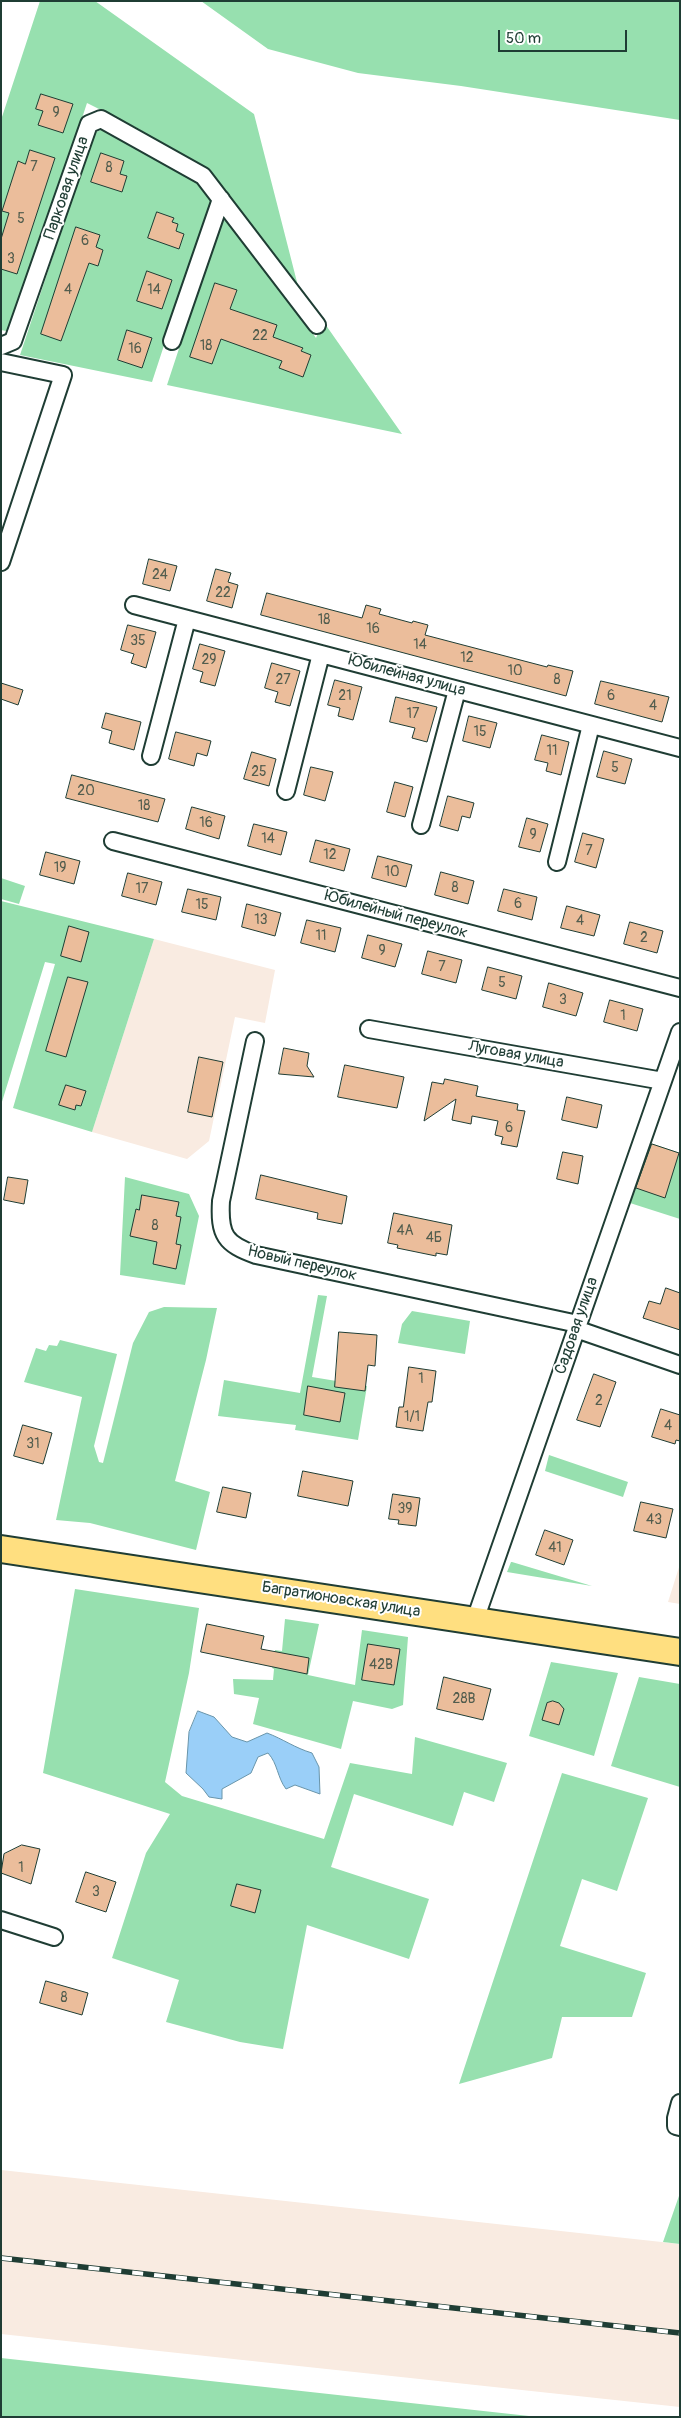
<!DOCTYPE html>
<meta charset="utf-8">
<style>
body{margin:0}
#map{position:relative;width:681px;height:2418px;overflow:hidden;background:#fff;font-family:Pangolin,sans-serif}
canvas{display:block}
.frame{position:absolute;inset:0;border:2px solid #1f3d34;pointer-events:none}
.scale{position:absolute;left:498px;top:30px;width:129px;height:22px;box-sizing:border-box;border:2px solid #1f3d34;border-top:0;padding-left:6px;font-size:15px;line-height:18px;white-space:nowrap;color:#1f3d34;-webkit-text-stroke:4px #fff;paint-order:stroke}
</style>
<div id="map">
<canvas width="681" height="2418"></canvas>
<div class="frame"></div>
<div class="scale">50 m</div>
</div>
<script>
const ctx = document.querySelector('canvas').getContext('2d');
ctx.lineJoin = 'round';
function paint(path, color) { ctx.fillStyle = color; ctx.fill(path, 'evenodd'); }
function strokePath(path, color, width, dash) { ctx.strokeStyle = color; ctx.lineWidth = width; ctx.lineCap = dash ? 'butt' : 'round'; ctx.setLineDash(dash || []); ctx.stroke(path); }
function drawText(font, color, halo, rows, align = 'center') {
  ctx.font = font + ' Pangolin,sans-serif'; ctx.lineWidth = 4; ctx.setLineDash([]); ctx.textBaseline = 'middle'; ctx.strokeStyle = halo; ctx.fillStyle = color; for (const [text, x, y, turn = 0] of rows) {
    ctx.save(); ctx.translate(x, y); ctx.rotate((+turn || 0) * Math.PI / 180); ctx.textAlign = isNaN(turn) ? turn : align; if (halo) ctx.strokeText(text, 0, 0); ctx.fillText(text, 0, 0); ctx.restore();
  }
}
paint(new Path2D(`
 M154 939 275 970 265 1023 235 1017 209 1141 187 1159 92 1132Z
 M680 1564V1604L668 1602Z
 M1 2170 680 2244V2407L1 2334Z`), '#f9ebe1');
paint(new Path2D(`
 M40 1H95L254 114 298 286 209 171 137 128 87 103 13 327 6 331 1 330V120Z
 M201 1H680V120L461 86 358 73 268 49Z
 M103 129 199 182 212 199 152 382 20 355 94 133Z
 M228 220 291 302 316 338 323 321 402 434 167 385 221 221Z
 M1 878 25 886 19 904 1 899Z
 M1 901 154 939 92 1132 13 1108 55 964 45 962 1 1105Z
 M650 1143 680 1153V1219L630 1203Z
 M125 1177 189 1194 199 1216 185 1285 120 1275Z
 M318 1295 327 1296 312 1377 367 1386 358 1440 295 1430 296 1425 218 1416 224 1380 300 1393Z
 M164 1307 217 1308 206 1360 175 1481 210 1492 196 1550 90 1523 56 1520 82 1397 24 1382 36 1348 46 1351 49 1345 57 1346 60 1340 117 1354 94 1446 99 1462 103 1463 133 1343 149 1312Z
 M412 1311 470 1321 465 1354 398 1343 402 1324Z
 M549 1455 628 1482 623 1497 545 1471Z
 M511 1562H512L592 1586 507 1572Z
 M75 1589 199 1608 189 1673 165 1782 182 1796 324 1839 350 1763 412 1774 415 1737 507 1763 494 1802 464 1792 453 1826 354 1794 331 1867 429 1899 409 1959 307 1925 283 2049 240 2042 166 2022 179 1980 112 1958 146 1853 170 1814 43 1773Z
 M285 1619 319 1624 308 1675 355 1685 362 1630 408 1637 403 1705 392 1709 353 1701 341 1749 253 1724 259 1698 234 1694 233 1679 273 1680 274 1669 272 1668 275 1650 282 1651Z
 M551 1662 618 1673 594 1756 529 1736Z
 M639 1677 680 1684V1787L611 1766Z
 M562 1773 648 1798 617 1891 582 1879 560 1946 646 1973 632 2017H562L552 2058 459 2084Z
 M680 2193V2244L663 2242Z
 M1 2358 538 2417H1Z`), '#97e0af');
const water = new Path2D(`
 M198 1711 214 1717 232 1737 247 1742 267 1733C283 1739 295 1748 312 1753L319 1767 320 1794 295 1785 286 1789C277 1777 278 1764 268 1753L258 1757 251 1773 222 1789V1799L209 1797 203 1789 186 1773 189 1732Z`);
paint(water, '#9acff8');
strokePath(water, '#6995aa', 1);
const building = new Path2D(`
 M41 94 73 104 63 133 38 125 43 111 36 109Z
 M30 150 55 158 17 274 1 269V239L9 213 2 211 18 161 25 164Z
 M101 153 124 161 120 174 127 176 122 192 91 182Z
 M157 212 174 218 172 222 178 224 176 231 184 234 179 249 148 238Z
 M76 227 100 235 96 247 103 250 98 266 89 263 61 341 41 334Z
 M147 271 172 280 162 309 137 301Z
 M215 283 237 290 230 309 277 325 273 337 303 348 301 351 311 355 303 377 279 368 282 361 221 339 212 364 190 357Z
 M127 330 152 338 142 368 118 360Z
 M149 559 177 566 170 591 143 584Z
 M216 569 231 573 228 582 238 585 232 608 207 601Z
 M267 593 362 618 366 605 381 609 379 614 412 623 413 621 428 625 425 635 547 667 548 665 573 671 566 696 261 615Z
 M128 625 156 632 146 668 131 663 134 654 121 650Z
 M200 644 225 651 215 686 200 682 203 672 193 669Z
 M272 663 300 671 290 706 275 702 278 692 265 688Z
 M335 680 362 687 353 720 338 716 340 708 328 705Z
 M601 681 669 697 662 722 595 704Z
 M1 683 23 690 18 705 1 699Z
 M396 697 437 707 427 742 412 738 415 728 390 722Z
 M106 713 141 722 134 750 109 743 112 731 102 728Z
 M469 716 497 723 490 748 463 741Z
 M176 732 211 741 207 756 197 753 194 766 169 759Z
 M542 735 569 742 561 775 546 771 548 763 535 760Z
 M604 751 632 759 625 784 597 777Z
 M252 752 276 759 269 786 244 779Z
 M311 767 333 772 325 801 304 795Z
 M72 775 165 799 158 822 66 798Z
 M395 782 413 787 405 817 387 812Z
 M448 796 474 803 470 818 462 816 458 831 440 826Z
 M192 807 225 816 219 839 186 829Z
 M527 818 548 824 540 852 519 847Z
 M254 824 287 832 281 855 248 846Z
 M583 833 604 839 596 868 575 862Z
 M316 840 350 849 344 871 310 862Z
 M46 852 80 861 74 884 40 875Z
 M378 856 412 865 406 887 372 878Z
 M441 872 474 881 468 904 435 895Z
 M128 873 162 882 156 905 122 896Z
 M188 889 221 897 216 920 182 912Z
 M504 889 537 897 532 920 498 911Z
 M247 904 281 913 275 936 242 927Z
 M567 906 600 915 594 936 561 928Z
 M307 920 341 928 335 952 301 943Z
 M630 922 663 931 657 953 624 944Z
 M69 926 89 932 81 962 61 956Z
 M368 935 402 944 395 967 362 958Z
 M428 951 462 960 456 983 422 974Z
 M488 967 522 976 516 999 482 990Z
 M68 977 88 982 66 1057 46 1051Z
 M549 983 583 993 576 1016 543 1007Z
 M610 1000 643 1009 637 1031 604 1022Z
 M284 1048 309 1053 307 1066 314 1077 279 1074Z
 M199 1057 223 1062 212 1117 188 1112Z
 M345 1065 404 1077 397 1108 338 1097Z
 M445 1079 478 1086 476 1096 518 1104 517 1110 525 1111 517 1147 501 1144 503 1137 495 1135 498 1121 472 1116 471 1124 452 1120 456 1099 424 1121 432 1082 443 1084Z
 M66 1085 86 1091 81 1106 76 1105 75 1110 59 1105Z
 M567 1097 602 1105 597 1128 562 1120Z
 M652 1144 679 1153 665 1198 636 1188Z
 M563 1152 583 1156 578 1184 557 1179Z
 M261 1175 347 1196 342 1224 317 1219 318 1213 256 1199Z
 M8 1177 28 1180 24 1204 4 1200Z
 M142 1195 179 1202 176 1216 181 1217 176 1244 181 1245 176 1269 153 1264 157 1242 130 1236 136 1209 139 1210Z
 M394 1213 452 1225 447 1255 436 1253V1256L397 1248 398 1245 388 1243Z
 M666 1288 680 1293V1330L643 1318 649 1301 660 1304Z
 M339 1332 377 1335 375 1366 368 1365 365 1391 335 1387Z
 M409 1367 436 1371 432 1402H428L423 1431 396 1427 399 1407H403Z
 M594 1374 616 1382 600 1427 577 1420Z
 M308 1386 345 1393 340 1422 304 1415Z
 M661 1409 680 1415V1441L676 1440 675 1444 652 1437Z
 M23 1425 52 1433 43 1464 14 1456Z
 M303 1471 353 1481 348 1506 298 1496Z
 M223 1487 251 1493 246 1518 217 1512Z
 M393 1494 420 1498 416 1526 398 1524 399 1520 389 1519Z
 M641 1502 673 1509 666 1538 634 1531Z
 M545 1530 573 1540 564 1565 536 1555Z
 M207 1624 264 1636 261 1649 309 1658 307 1674 201 1652Z
 M368 1644 400 1649 394 1685 362 1680Z
 M444 1677 491 1689 483 1720 437 1709Z
 M553 1701 559 1703 564 1709 559 1725 542 1720 547 1703Z
 M22 1845 40 1849 31 1884 1 1873 4 1854Z
 M86 1872 116 1882 106 1912 76 1902Z
 M237 1884 261 1890 255 1913 231 1906Z
 M46 1981 88 1993 82 2015 40 2003Z`);
paint(building, '#ebbd9b');
strokePath(building, '#1f3d34', 1);
const minor = new Path2D(`
 M172 341 221 199
 M1 346 13 341 89 124 101 119 203 176 317 325
 M1 362 63 375 1 562
 M134 605 680 748
 M151 756 187 619
 M286 791 321 654
 M421 825 457 690
 M113 841 680 988
 M557 862 591 725
 M369 1029 663 1081
 M255 1041 221 1201C219 1235 225 1244 256 1255L578 1324
 M576 1329 680 1365
 M475 1620 680 1032
 M1 1920 54 1937
 M680 2103 676 2118V2126L680 2127`);
const primary = new Path2D(`
 M1 1549 680 1652`);
strokePath(minor, '#1f3d34', 20);
strokePath(primary, '#1f3d34', 30);
strokePath(minor, '#fff', 16);
strokePath(primary, '#ffdf80', 26);
const rail = new Path2D(`
 M1 2258 680 2333`);
strokePath(rail, '#1f3d34', 5.5);
strokePath(rail, '#fff', 4, [11]);
drawText('14px', '#525d4e', null, [
 ["9",56,113],
 ["7",34,167],
 ["8",109,168],
 ["5",21,219],
 ["6",85,241],
 ["3",11,259],
 ["4",68,290],
 ["14",154,290],
 ["22",260,336],
 ["18",206,346],
 ["16",135,349],
 ["24",160,575],
 ["22",223,593],
 ["18",324,620],
 ["16",373,629],
 ["35",138,641],
 ["14",420,645],
 ["12",467,658],
 ["29",209,660],
 ["10",515,671],
 ["27",283,680],
 ["8",557,680],
 ["21",345,696],
 ["6",611,696],
 ["4",653,706],
 ["17",413,714],
 ["15",480,732],
 ["11",552,751],
 ["5",615,768],
 ["25",259,772],
 ["20",86,791],
 ["18",144,806],
 ["16",206,823],
 ["9",533,835],
 ["14",268,839],
 ["7",589,851],
 ["12",330,855],
 ["19",60,868],
 ["10",392,872],
 ["8",455,888],
 ["17",142,889],
 ["6",518,904],
 ["15",202,905],
 ["13",261,920],
 ["4",580,921],
 ["11",321,936],
 ["2",644,938],
 ["9",382,951],
 ["7",442,967],
 ["5",502,983],
 ["3",563,1000],
 ["1",623,1016],
 ["6",509,1128],
 ["8",155,1226],
 ["4А",405,1231],
 ["4Б",434,1238],
 ["1",421,1379],
 ["2",599,1401],
 ["1/1",412,1417],
 ["4",668,1426],
 ["31",33,1444],
 ["39",405,1509],
 ["43",654,1520],
 ["41",555,1548],
 ["42В",381,1665],
 ["28В",464,1699],
 ["1",21,1868],
 ["3",96,1892],
 ["8",64,1998]
]);
drawText('16px', '#1f3d34', '#fff', [
 ["Парковая улица",67,188,-71],
 ["Юбилейная улица",407,676,15],
 ["Юбилейный переулок",396,915,15],
 ["Луговая улица",516,1055,10],
 ["Новый переулок",302,1264,13],
 ["Садовая улица",577,1326,-71],
 ["Багратионовская улица",341,1600,9]
]);
</script>
